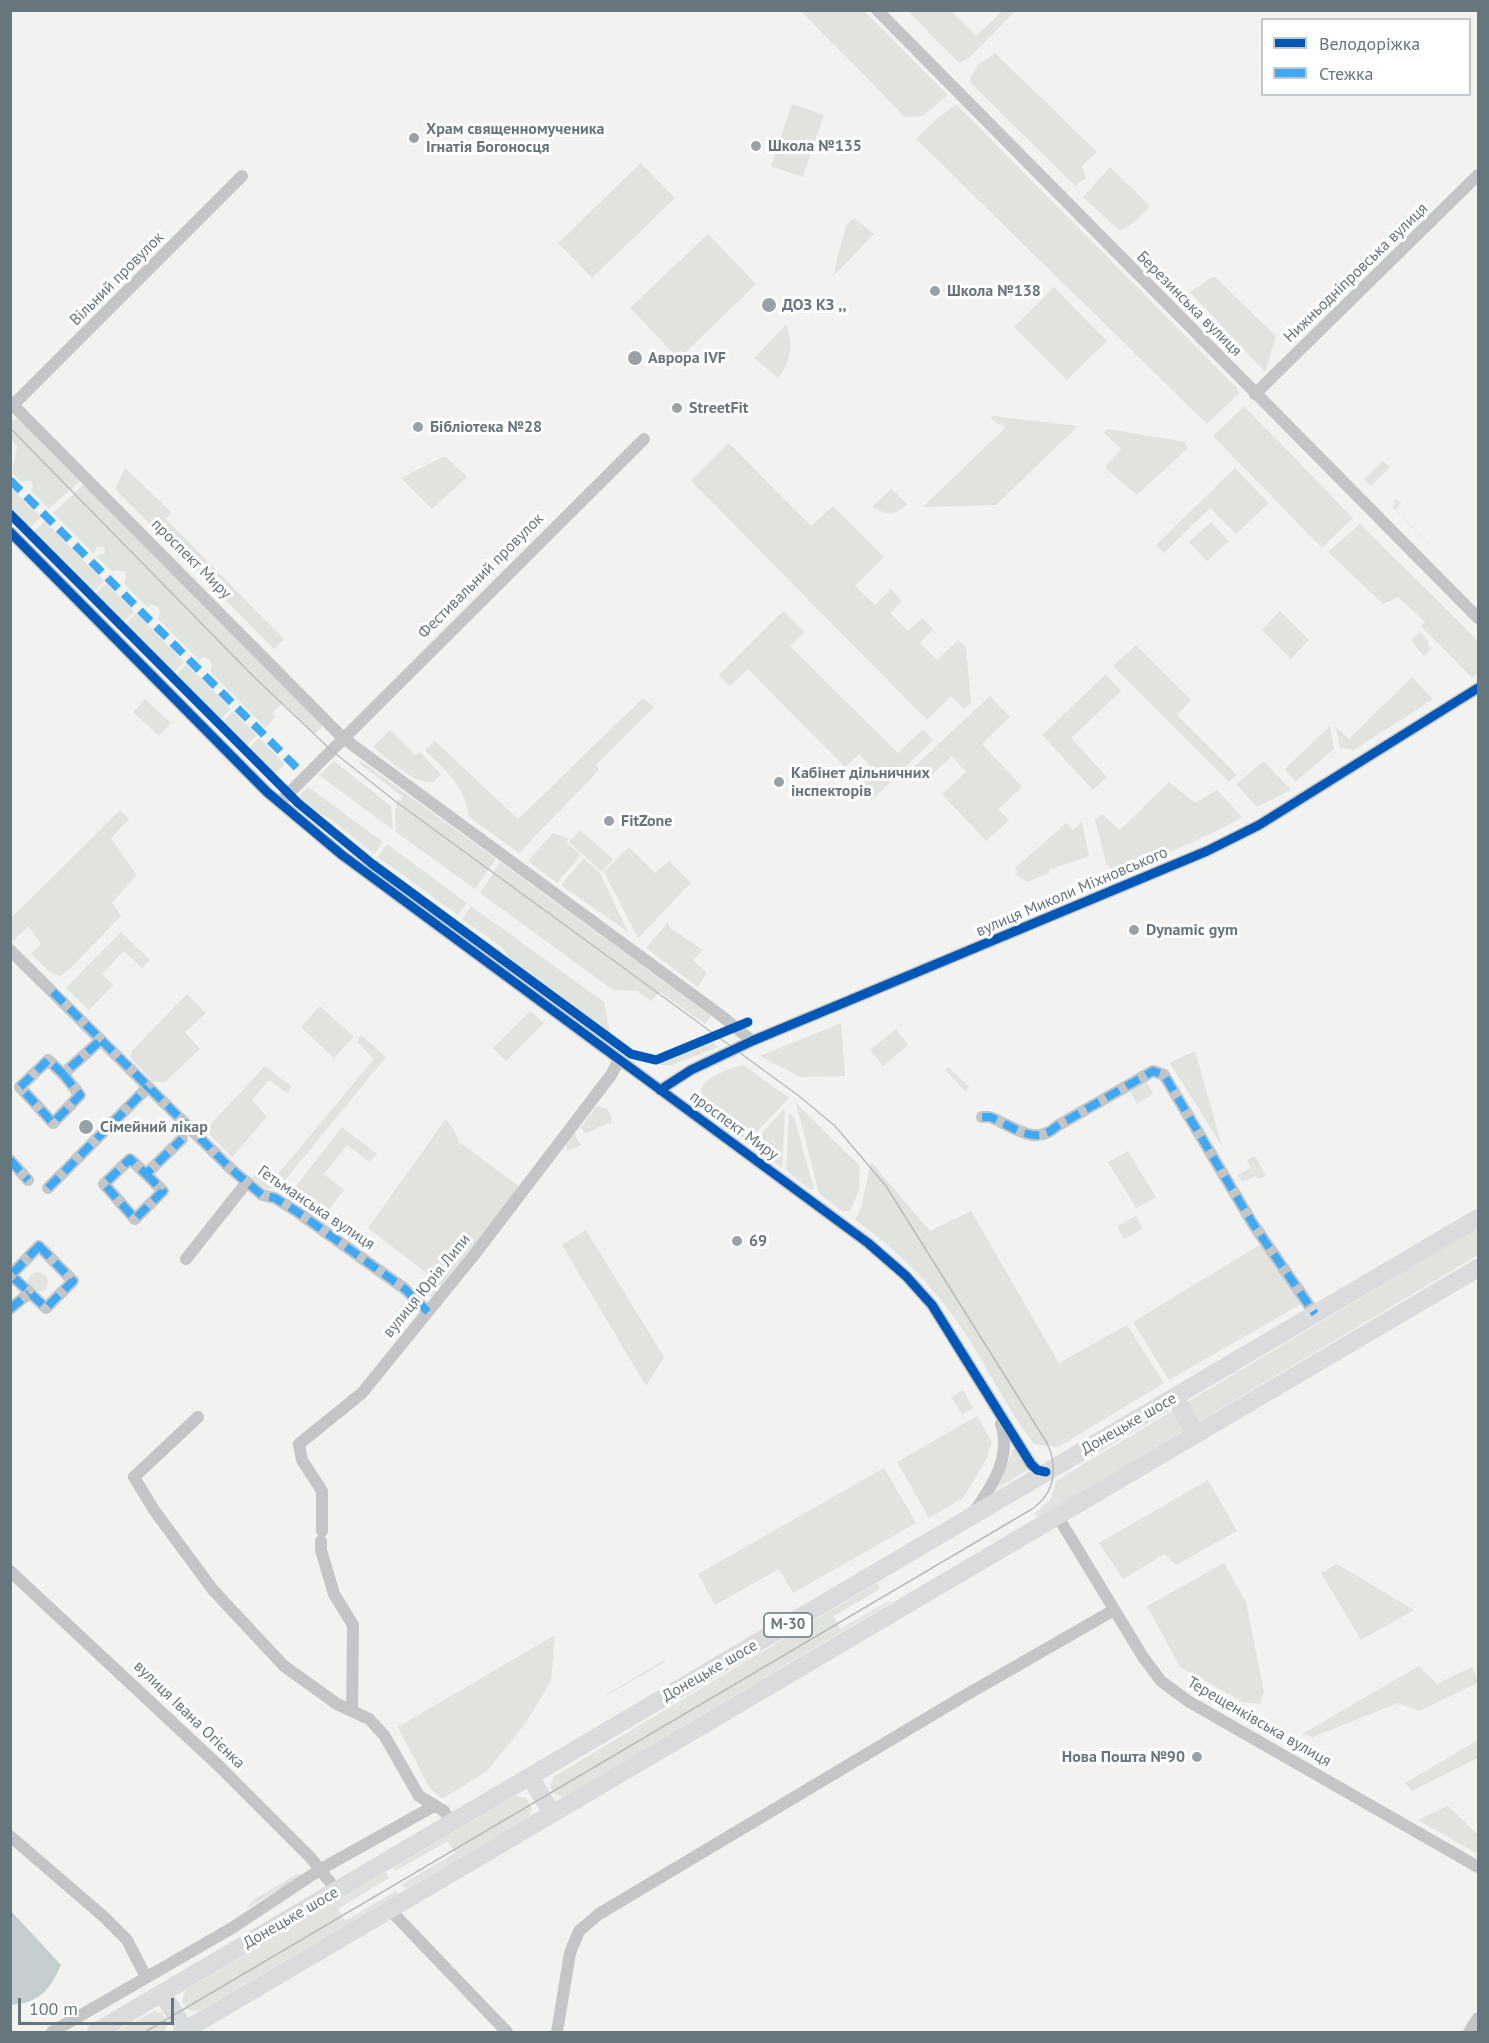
<!DOCTYPE html>
<meta charset="utf-8">
<style>
body{margin:0}
#map{position:relative;width:1489px;height:2043px;overflow:hidden;background:#f2f2f1;font-family:"PT Sans",sans-serif}
canvas{display:block}
.frame{position:absolute;inset:0;border:12px solid #66767d;pointer-events:none}
.legend{position:absolute;left:1261px;top:18px;width:210px;height:78px;box-sizing:border-box;background:#fff;border:2px solid #c2c8cb;margin:0;padding:8px 10px;list-style:none;font-size:18px;color:#66767d}
.legend li{display:flex;align-items:center;gap:12px;height:30px}
.legend b{width:30px;border:2px solid #c2c8cb}
.scale{position:absolute;left:18px;top:1998px;width:156px;height:27px;box-sizing:border-box;border:3px solid #66767d;border-top:0;padding-left:8px;font-size:18px;line-height:21px;white-space:nowrap;color:#66767d;-webkit-text-stroke:4px #fff;paint-order:stroke}
</style>
<div id="map">
<canvas width="1489" height="2043"></canvas>
<div class="frame"></div>
<ul class="legend">
<li><b style="height:8px;background:#0057b8"></b>Велодоріжка</li>
<li><b style="height:8px;background:#3fa9f5"></b>Стежка</li>
</ul>
<div class="scale">100 m</div>
</div>
<script>
const ctx = document.querySelector('canvas').getContext('2d');
ctx.lineJoin = 'round';
function paint(path, color) { ctx.fillStyle = color; ctx.fill(path, 'evenodd'); }
function strokePath(path, color, width, dash) { ctx.strokeStyle = color; ctx.lineWidth = width; ctx.lineCap = dash ? 'butt' : 'round'; ctx.setLineDash(dash || []); ctx.stroke(path); }
function drawText(font, color, halo, rows, align = 'center') {
  ctx.font = font + ' "PT Sans",sans-serif'; ctx.lineWidth = 6; ctx.setLineDash([]); ctx.textBaseline = 'middle'; ctx.strokeStyle = halo; ctx.fillStyle = color; for (const [text, x, y, turn = 0] of rows) {
    ctx.save(); ctx.translate(x, y); ctx.rotate((+turn || 0) * Math.PI / 180); ctx.textAlign = isNaN(turn) ? turn : align; if (halo) ctx.strokeText(text, 0, 0); ctx.fillText(text, 0, 0); ctx.restore();
  }
}
paint(new Path2D(`
 M801 11H864L948 95 923 116 905 117Z
 M908 11H951L976 36 1002 11H1015L969 58 959 63Z
 M995 53 1097 152 1082 166 1086 178 1075 186 971 83 970 78 978 65Z
 M792 104 824 115 803 177 771 166Z
 M956 104 1237 388 1239 393 1207 424 916 139 933 122Z
 M641 163 675 198 592 278 558 243Z
 M1110 167 1150 206 1132 224 1120 231 1083 197Z
 M854 218 874 234 833 276 846 225Z
 M708 234 756 284 679 359 630 308Z
 M1214 276 1276 336 1265 372 1190 292Z
 M1054 287 1107 341 1067 380 1014 327Z
 M786 325C794 342 790 365 778 378L754 358Z
 M1244 406 1353 518 1322 548 1213 436Z
 M992 416 1078 426 996 505 923 507 1005 428 991 419Z
 M18 418 80 481 49 509 31 491 33 486 31 481H20L12 473 17 446 11 439V421Z
 M1107 429 1185 442 1188 448 1137 495 1105 468 1121 449 1104 433Z
 M729 443 811 526 833 506 884 557 855 586 875 605 891 589 902 601 890 613 908 631 922 618 933 629 920 643 937 660 958 640 966 647 971 703 964 709 951 696 927 720 691 481Z
 M445 456 467 477 432 509 401 478Z
 M1383 461 1390 467 1371 486 1364 480Z
 M125 468 171 512 166 519 284 639 274 649 115 489Z
 M1235 468 1269 503 1236 534 1210 508 1164 553 1156 545Z
 M84 484 323 725 315 734 283 703 272 713 275 717 266 728 210 671 212 665 210 660 204 657 199 660 158 619 160 613 158 607 152 605 147 607 124 584 126 578 124 572 118 570 112 572 96 556 105 553 104 547 97 546 94 554 53 513Z
 M10 487 41 517 28 529 11 511Z
 M891 489 907 504C896 516 886 515 872 507Z
 M1395 499 1401 503 1396 510 1465 579 1393 508Z
 M45 521 104 581 92 593 32 533Z
 M1211 522 1229 541 1207 561 1189 542Z
 M1360 524 1478 641V673L1472 678 1421 626 1425 622 1398 597 1383 604 1328 552Z
 M106 583 134 611 122 624 94 595Z
 M783 611 804 632 790 646 898 753 923 729 933 740 872 800 863 791 862 784 875 771 859 754 845 767 748 669 730 686 719 675Z
 M1280 611 1309 640 1291 659 1262 630Z
 M136 613 184 662 171 675 124 626Z
 M1420 632 1429 641 1427 643 1431 649 1424 656 1411 641Z
 M1136 645 1191 700 1177 715 1237 775 1229 782 1113 666Z
 M187 664 231 709 218 722 174 677Z
 M1106 674 1121 691 1071 738 1107 777 1093 790 1042 735Z
 M1412 677 1433 699 1354 750 1340 748 1336 727 1349 739Z
 M990 696 1010 717 982 744 1022 787 998 809 1009 820 986 841 942 794 966 772 952 756 927 779 915 766Z
 M643 698 654 707 596 765 599 770 519 853 469 817C466 787 445 770 425 750L435 741 518 819Z
 M145 699 171 723 159 736 133 712Z
 M233 711 257 735 244 748 220 724Z
 M1330 726 1334 749 1295 782 1285 769Z
 M390 730 415 755 420 752 441 774 434 782C413 785 389 759 373 747Z
 M259 738 285 764 273 776 247 750Z
 M334 761 391 806 393 830 319 775Z
 M361 761 496 859 475 889 396 832 395 811 398 799 400 801 403 797 359 763Z
 M1264 761 1291 790 1257 807 1236 784Z
 M1169 782 1195 803 1217 790 1242 817 1219 830 1116 876 1106 863 1095 819 1103 815 1120 830Z
 M308 787 383 842 374 854 331 819 307 808 300 802 301 794Z
 M120 810 129 819 111 838 136 875 112 903 121 916 71 968 60 976 51 973 31 954 41 944 28 926 14 940 11 938V918Z
 M316 816 328 821 373 857 370 860Z
 M1082 822 1089 856 1049 870V873L1028 882 1015 875 1018 871 1015 868 1066 823 1073 830Z
 M580 830 613 859 602 872 569 842Z
 M553 833 569 839 566 842 581 855 557 883 528 861Z
 M387 844 467 903 458 915 378 857Z
 M629 847 655 873 669 861 691 883 638 938 604 872Z
 M584 858 600 873 628 932 561 885Z
 M376 860 455 919 453 922 373 863Z
 M500 862 711 1016 705 1024 660 992 651 1001 637 991 613 990 480 893Z
 M471 906 604 1002 611 1037 513 965 503 948 462 919Z
 M459 922 500 950 505 960 457 925Z
 M668 922 670 928 703 950 693 960 707 973 698 987 646 948Z
 M121 932 150 960 142 968 124 951 102 974 113 985 89 1010 66 988Z
 M187 994 206 1013 185 1032 200 1049 165 1082H153L130 1057 132 1051Z
 M320 1006 354 1037 334 1058 301 1027Z
 M530 1011 544 1023 506 1061 493 1048Z
 M841 1023 845 1076 800 1077 760 1056Z
 M896 1029 908 1045 883 1066 870 1050Z
 M361 1035 386 1057 281 1185 266 1190 252 1177 258 1170 273 1180 374 1059 357 1042Z
 M709 1040 718 1047 672 1065H661L660 1060Z
 M1195 1051 1222 1146 1170 1063Z
 M743 1065 789 1098 747 1142C708 1110 668 1086 743 1065Z
 M265 1066 292 1087 287 1093 269 1080 252 1100 267 1117 232 1157 210 1135 209 1126Z
 M948 1067 969 1087 965 1091 945 1070Z
 M1146 1081 1153 1094 1137 1104 1129 1090Z
 M796 1103 860 1166 859 1190 850 1211H842L819 1193Z
 M597 1106 607 1109 612 1117 611 1124 608 1123 585 1134 581 1127Z
 M783 1110 785 1111 782 1168 751 1145Z
 M789 1113 794 1117 814 1189 810 1190 786 1170Z
 M446 1119 454 1130 459 1142 520 1187 432 1297 417 1292 429 1275 368 1228Z
 M342 1127 377 1154 370 1162 347 1145 324 1174 344 1190 324 1216 292 1191Z
 M574 1133 581 1145 567 1151 566 1143Z
 M1128 1151 1156 1197 1136 1208 1108 1162Z
 M1255 1156 1266 1176 1258 1179 1255 1176 1242 1182 1237 1175 1251 1168 1247 1160Z
 M871 1162 930 1231 971 1211 1059 1363 1127 1325 1164 1383 1058 1447 1034 1444C1007 1408 988 1369 964 1331 934 1287 899 1251 855 1220L861 1208Z
 M1136 1216 1143 1229 1124 1239 1117 1226Z
 M1478 1228V1255L1037 1518 1034 1514 1050 1500 1057 1480Z
 M586 1230 664 1357 646 1386 562 1245Z
 M1261 1244 1303 1303 1169 1380 1133 1322Z
 M28 1282a10 10 0 1 1 20 0a10 10 0 1 1-20 0Z
 M963 1390 973 1408 962 1415 951 1397Z
 M977 1416 992 1442 986 1460 963 1498 929 1518 897 1462Z
 M1015 1444 1029 1469 998 1488Z
 M884 1468 916 1523 793 1593 779 1569 715 1605 698 1574Z
 M1208 1480 1237 1531 1176 1565 1164 1554 1123 1579 1099 1543Z
 M1224 1563 1246 1602 1264 1692 1260 1704 1243 1702 1180 1667 1147 1606Z
 M1337 1564 1414 1610 1361 1640 1321 1573Z
 M877 1583 880 1589 834 1616 840 1629 889 1601 890 1603 563 1797 553 1793 550 1787 553 1777Z
 M555 1635 551 1681 525 1724 487 1771 442 1799 429 1787 398 1727Z
 M664 1660 665 1662 607 1695V1694Z
 M1419 1666 1437 1684 1472 1667 1478 1683 1419 1711 1398 1703 1313 1737 1302 1734Z
 M1478 1740V1758L1412 1791 1405 1783Z
 M515 1796 527 1798 532 1809 529 1817 406 1889 402 1884 455 1853 448 1841 395 1871 393 1868Z
 M1448 1806 1478 1835V1854L1418 1820Z
 M386 1872 389 1878 338 1909 345 1921 396 1891 398 1894 199 2011 188 2010 182 2001 186 1990Z
 M299 1873 302 1875 300 1878 247 1908 253 1900Z
 M155 2011 162 2013 168 2023 164 2032H115Z`), '#e1e3df');
paint(new Path2D(`
 M11 1911 61 1965C50 1990 39 2003 11 2005Z`), '#c4cecf');
strokePath(new Path2D(`
 M877 10 1478 618
 M1255 394 1478 175
 M10 402 343 738 723 1017 752 1041
 M10 408 242 176
 M10 532 267 792 342 855 868 1243 906 1276 932 1305 1031 1464 1037 1470 1046 1472
 M280 802 644 439
 M10 950 230 1168 262 1195 275 1198 296 1211 405 1289 428 1312
 M63 1074 80 1095 53 1123 20 1087 48 1060 63 1074 101 1040
 M660 1090 691 1070 752 1041 1207 851 1259 825 1478 688
 M982 1117H990C1015 1127 1035 1147 1057 1126L1153 1071 1164 1075 1253 1224 1315 1314
 M10 1160 28 1180
 M146 1174 163 1191 135 1219 104 1184 130 1159 146 1174 182 1139
 M48 1188 148 1087
 M39 1246 73 1281 46 1308 11 1275Z
 M186 1259 247 1182
 M10 1309 29 1293
 M198 1417 134 1477 154 1510 213 1590 284 1666 337 1704 369 1719 384 1735 419 1796 444 1811 452 1823
 M974 1512C992 1486 1012 1457 1001 1424
 M1058 1517 1143 1657 1161 1681 1188 1701 1478 1867
 M322 1531V1491L302 1460 299 1444 362 1393 474 1255 611 1075 619 1060
 M321 1541V1550L334 1594 353 1625 352 1711
 M10 1571 219 1766 310 1857 337 1891
 M10 1836 103 1916 127 1940 146 1977
 M390 1910 507 2032
 M52 2032 232 1928 321 1869 434 1806
 M557 2032 570 1953 579 1931 599 1914 959 1699 1114 1610
 M1469 2032 1478 2018`), '#c3c5c6', 12);
strokePath(new Path2D(`
 M1175 1397 1195 1434
 M530 1777 552 1813
 M162 1994 186 2030
 M96 2032 1478 1218
 M182 2032 1478 1268`), '#dadbdc', 18);
strokePath(new Path2D(`
 M10 428 254 677 331 750 395 801 799 1096 835 1126 886 1186 1047 1443C1058 1467 1056 1492 1032 1509L145 2032`), '#babbbb', 1.5);
strokePath(new Path2D(`
 M10 480 301 772
 M53 992 230 1168 262 1195 275 1198 296 1211 405 1289 428 1312
 M63 1074 80 1095 53 1123 20 1087 48 1060 63 1074 101 1040
 M982 1117H990C1015 1127 1035 1147 1057 1126L1153 1071 1164 1075 1253 1224 1315 1314
 M10 1160 28 1180
 M146 1174 163 1191 135 1219 104 1184 130 1159 146 1174 182 1139
 M48 1188 148 1087
 M39 1246 73 1281 46 1308 11 1275Z
 M10 1309 29 1293`), '#3fa9f5', 8, [15, 8]);
strokePath(new Path2D(`
 M10 514 298 803 371 863 631 1054 656 1060 748 1022
 M10 532 267 792 342 855 868 1243 906 1276 932 1305 1031 1464 1037 1470 1046 1472
 M660 1090 691 1070 752 1041 1207 851 1259 825 1478 688`), '#0057b8', 9);
for (const [x, y, r, color] of [
 [414,138,6,"#97a1a6"],
 [756,146,6,"#97a1a6"],
 [935,291,6,"#97a1a6"],
 [769,305,8,"#97a1a6"],
 [635,358,8,"#97a1a6"],
 [677,408,6,"#97a1a6"],
 [418,427,6,"#97a1a6"],
 [779,782,6,"#97a1a6"],
 [609,821,6,"#97a1a6"],
 [1134,930,6,"#97a1a6"],
 [86,1127,8,"#97a1a6"],
 [737,1241,6,"#97a1a6"],
 [1197,1757,6,"#97a1a6"]
]) { const dot = new Path2D(); dot.arc(x, y, r, 0, 2 * Math.PI); ctx.fillStyle = color; ctx.fill(dot); strokePath(dot, '#fff', 2); }
for (const [x, y, w] of [
 [788,1625,48]
]) { const box = new Path2D(); box.roundRect(x - w / 2, y - 12, w, 24, 4.5); ctx.fillStyle = '#fff'; ctx.fill(box); strokePath(box, '#66767d', 1.5); }
drawText('bold 15px', '#66767d', null, [
 ["М-30",788,1625]
]);
drawText('bold 16px', '#66767d', '#fff', [
 ["Храм священномученика",426,129],
 ["Ігнатія Богоносця",426,147],
 ["Школа №135",768,146],
 ["Школа №138",947,291],
 ["ДОЗ КЗ ,,",782,305],
 ["Аврора IVF",648,358],
 ["StreetFit",689,408],
 ["Бібліотека №28",430,427],
 ["Кабінет дільничних",791,773],
 ["інспекторів",791,791],
 ["FitZone",621,821],
 ["Dynamic gym",1146,930],
 ["Сімейний лікар",100,1127],
 ["69",749,1241],
 ["Нова Пошта №90",1185,1757,"right"]
], 'left');
drawText('16px', '#66767d', '#fff', [
 ["Нижньодніпровська вулиця",1356,273,-44],
 ["Вільний провулок",117,279,-45],
 ["Березинська вулиця",1189,304,45],
 ["проспект Миру",191,559,45],
 ["Фестивальний провулок",481,576,-45],
 ["вулиця Миколи Міхновського",1072,892,-23],
 ["проспект Миру",734,1126,36],
 ["Гетьманська вулиця",316,1208,34],
 ["вулиця Юрія Липи",427,1286,-51],
 ["Донецьке шосе",1129,1424,-30],
 ["Донецьке шосе",710,1671,-30],
 ["вулиця Івана Огієнка",189,1715,44],
 ["Терещенківська вулиця",1259,1722,30],
 ["Донецьке шосе",291,1918,-30]
]);
</script>
